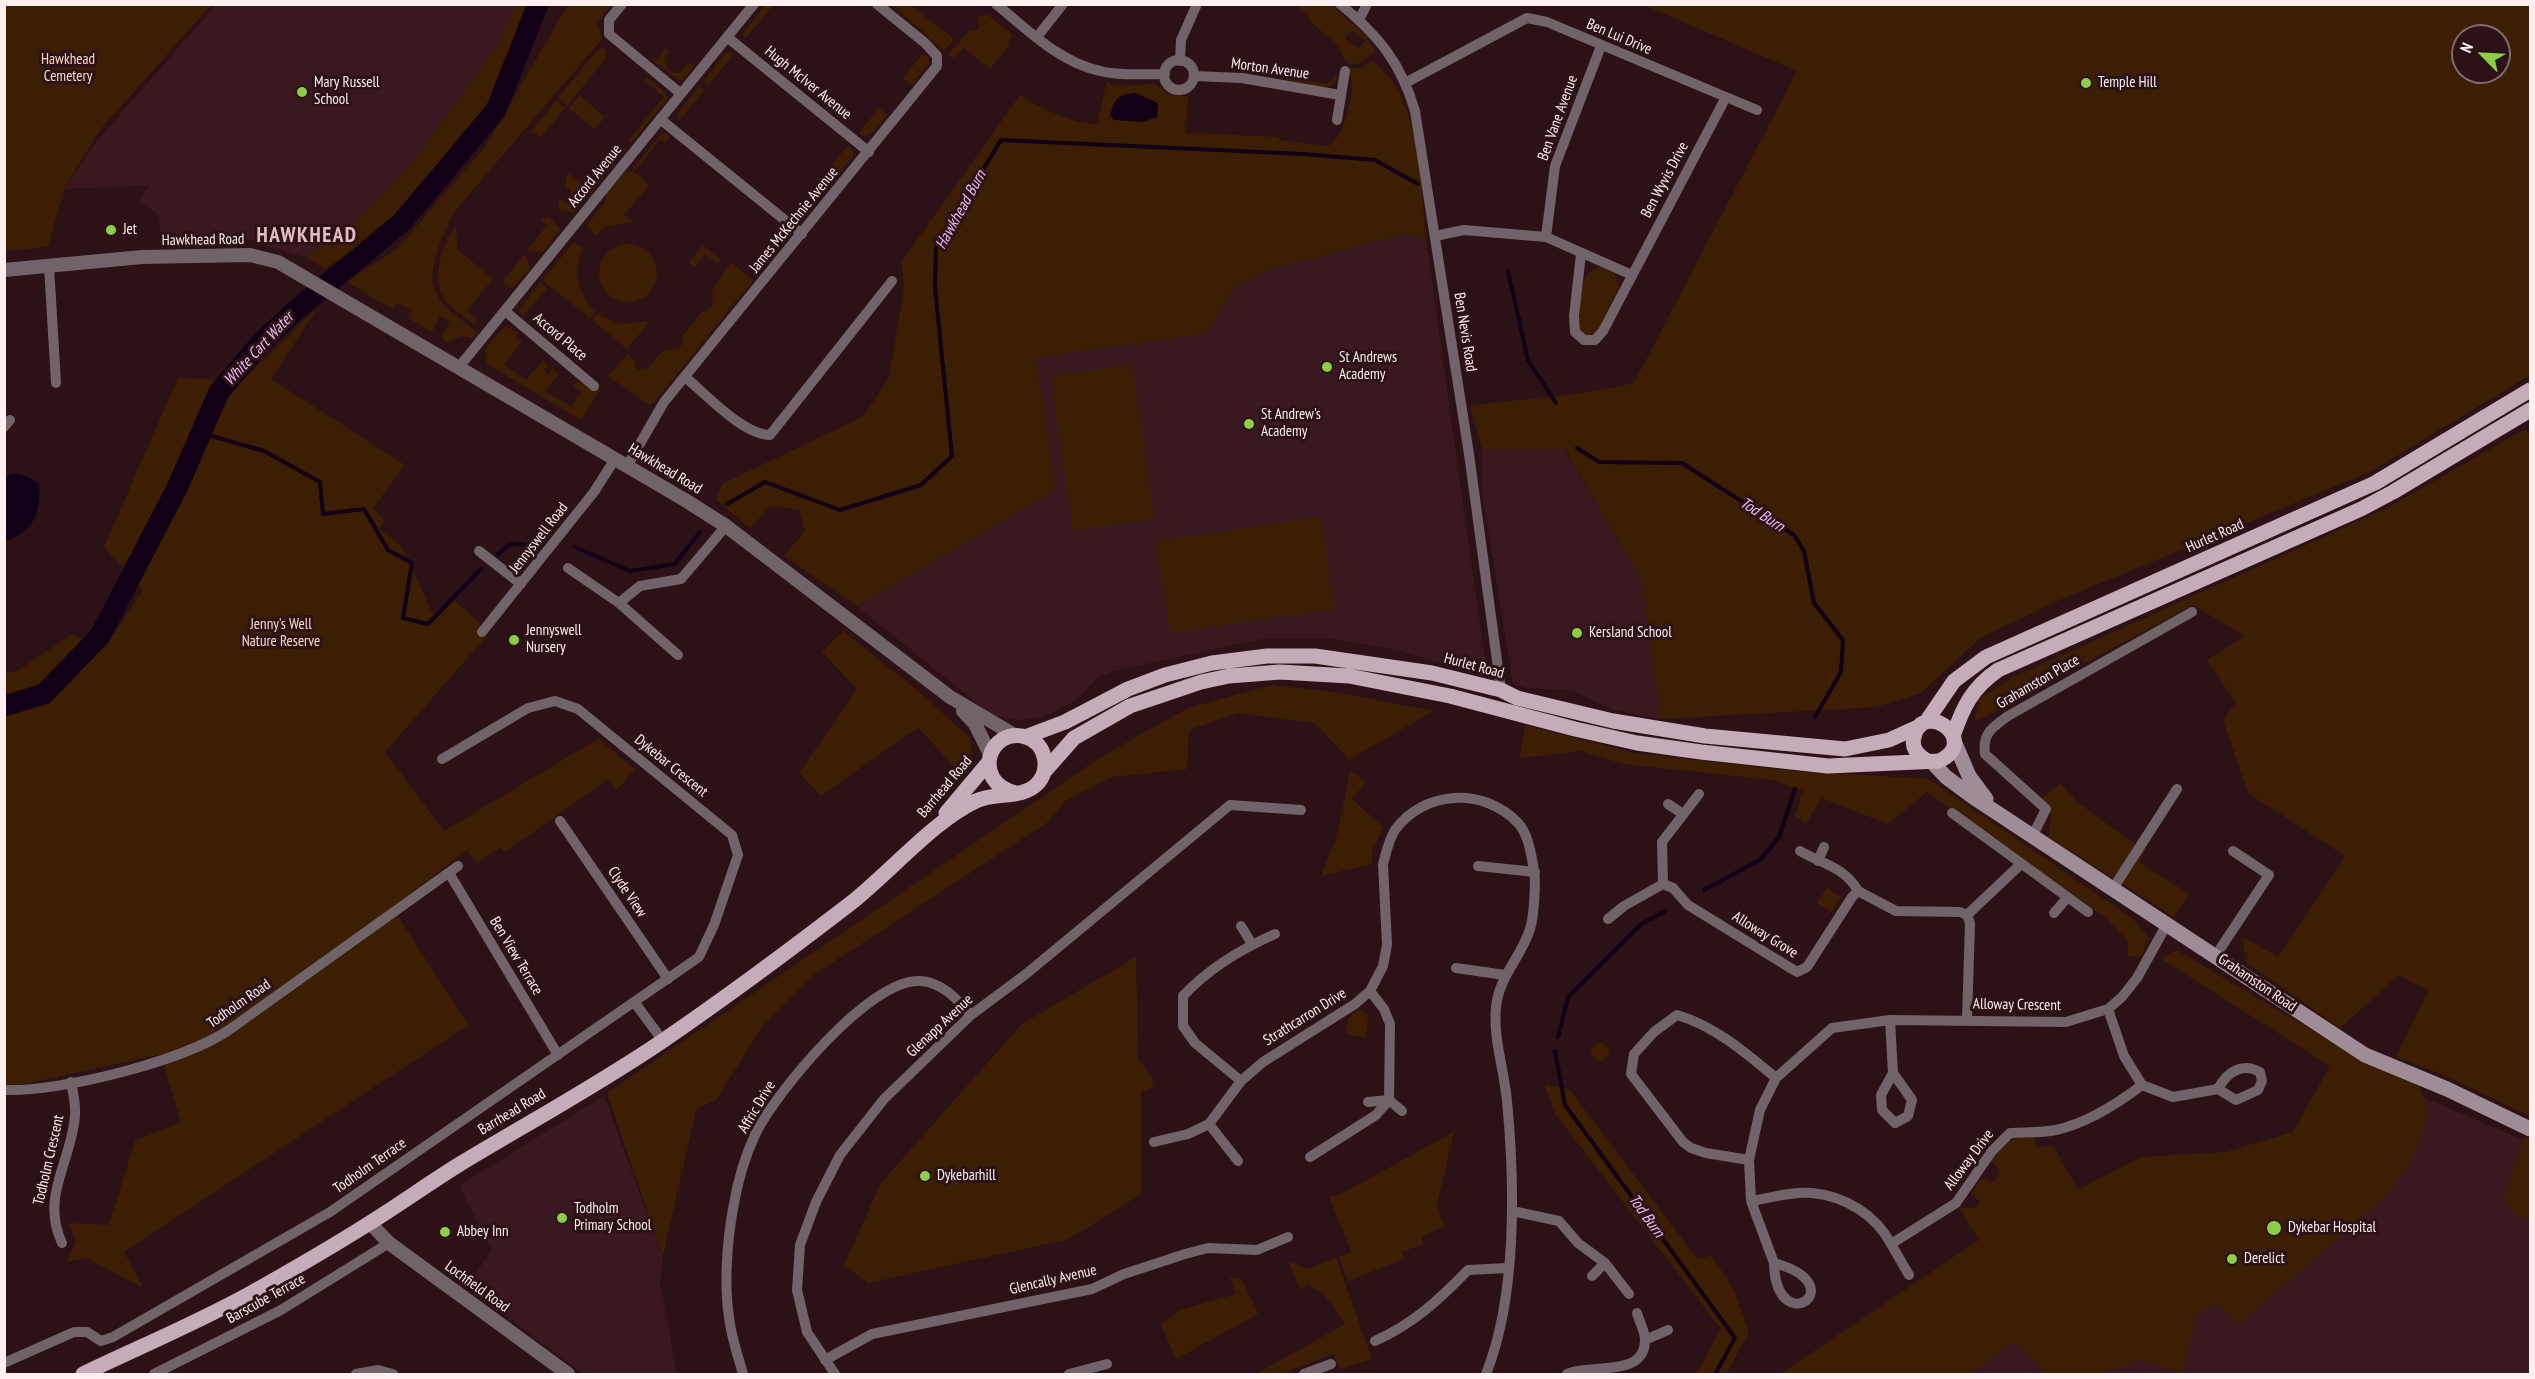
<!DOCTYPE html>
<style>
body{margin:0}
#map{position:relative;width:2535px;height:1379px;overflow:hidden;background:#2c1217;font-family:"PT Sans Narrow",sans-serif}
canvas{display:block}
.frame{position:absolute;inset:0;border:6px solid #feeff0;pointer-events:none}
.north{position:absolute;left:2451px;top:24px;width:60px;height:60px;box-sizing:border-box;background:#2c1217;border:2px solid #806a6e;border-radius:50%;rotate:294deg;font-size:16px;font-weight:700;line-height:24px;text-align:center;color:#feeff0}
.north::after{content:'';display:block;margin:auto;width:21px;height:27px;background:#8cce46;clip-path:polygon(50% 0,100% 100%,50% 72%,0 100%)}
</style>
<div id="map">
<canvas width="2535" height="1379"></canvas>
<div class="frame"></div>
<div class="north">N</div>
</div>
<script>
const ctx = document.querySelector('canvas').getContext('2d');
ctx.lineJoin = 'round';
function paint(path, color) { ctx.fillStyle = color; ctx.fill(path, 'evenodd'); }
function strokePath(path, color, width, dash) { ctx.strokeStyle = color; ctx.lineWidth = width; ctx.lineCap = dash ? 'butt' : 'round'; ctx.setLineDash(dash || []); ctx.stroke(path); }
function drawText(font, color, halo, rows, align = 'center') {
  ctx.font = font + ' "PT Sans Narrow",sans-serif'; ctx.lineWidth = 6; ctx.setLineDash([]); ctx.textBaseline = 'middle'; ctx.strokeStyle = halo; ctx.fillStyle = color; for (const [text, x, y, turn = 0] of rows) {
    ctx.save(); ctx.translate(x, y); ctx.rotate((+turn || 0) * Math.PI / 180); ctx.textAlign = isNaN(turn) ? turn : align; if (halo) ctx.strokeText(text, 0, 0); ctx.fillText(text, 0, 0); ctx.restore();
  }
}
paint(new Path2D(`
 M216 5H514L499 43 423 149 386 192 345 232 305 257 246 239H160L159 215 139 201 150 185 64 189 97 141Z
 M1404 234 1426 239 1485 661 1482 668 1472 672 1389 648 1325 638H1266L1113 671 1097 678 1076 700 1044 717 1017 720 993 715 984 709 857 606 1055 490 1036 358 1208 333 1232 289 1245 281 1271 269Z
 M1482 449H1564L1642 581 1661 719 1614 710 1572 690 1527 688 1513 684 1482 490Z
 M2346 1064 2530 1143V1374H1783L2222 1161 2302 1138Z
 M604 1096 663 1257 660 1282 677 1374H583L467 1286 492 1250 459 1186Z`), '#39191f');
paint(new Path2D(`
 M5 4 211 5 99 131 64 189 48 247 5 251Z
 M514 5H529L516 47 488 103 400 217 325 269 305 257 345 232 386 192 423 149 499 43Z
 M568 5H611L597 23 602 39 455 211C444 233 422 274 439 298 448 312 464 322 477 332L473 338 461 336 447 342 441 338 450 321 440 316 432 332 408 318 412 311 397 303 392 309 347 282 397 249 485 147Z
 M765 5H773L745 39 743 33Z
 M893 5H911L954 39 944 51Z
 M1296 5H1331L1369 38 1364 40 1352 30 1345 38 1358 49 1367 39 1375 52 1359 64 1347 63 1335 42 1309 21 1308 15Z
 M1644 5H2530V375L2372 471 2062 599 1980 638 1921 693 1876 707 1661 719 1642 581 1565 449H1482L1470 406C1525 398 1580 396 1634 383L1797 71ZM2463 36H2499V72H2463Z
 M982 15H988L1013 35 1008 42 1010 44 990 69 963 47 955 58 948 55 969 31 979 30 978 19Z
 M601 46 607 52 604 55 606 58 567 106 558 98Z
 M665 48 669 52 665 58 667 61 666 66 672 73H679L690 62 694 66 681 81 654 62Z
 M730 52 735 53 708 85 703 81 726 53Z
 M923 53 928 57 929 63 912 85 903 78Z
 M1251 60 1292 67 1291 78 1327 84 1334 80 1335 75H1338C1334 97 1301 83 1286 80L1287 70 1274 68 1273 77 1270 76 1271 67 1254 64 1252 74H1244L1243 70H1249Z
 M1373 60C1380 68 1389 76 1395 85 1421 131 1421 187 1426 239L1404 234 1271 269 1245 281 1232 289 1208 333 1036 358 1055 490 857 606 784 556 805 531 799 509 771 506 750 528 716 500 722 484 864 416 889 378 904 289 902 261 1020 95C1046 111 1068 121 1097 125L1107 81 1112 86 1156 84 1169 95 1188 96 1186 133 1279 137V140L1328 146C1344 139 1353 98 1352 81 1352 75 1348 75 1349 69L1362 68Z
 M647 77 665 93 667 99 631 143 628 141 664 97 644 80Z
 M699 86 704 90 678 122 677 114Z
 M579 95 605 117 595 129 569 108Z
 M556 101 565 108 540 138 531 131Z
 M879 108 887 115 870 135 863 136 859 133Z
 M665 134 670 136 665 143 660 139 634 172 649 185 624 215 634 222 607 226 595 235 587 225 606 201V194L626 171H631L660 135Z
 M848 145 854 154 837 176 829 169Z
 M623 147 626 149 575 213 560 210 558 198 565 203 572 192 565 186 568 173 588 190Z
 M810 192 818 199 803 217 797 218 792 214Z
 M549 217 560 229 542 253 527 250 547 225 540 219Z
 M456 224 457 249 493 279 467 310 477 319 473 324C464 316 452 309 445 299 430 278 443 244 456 224Z
 M574 242 583 248C574 273 577 293 595 312L590 318 542 280Z
 M599 273a29 29 0 1 1 58 0a29 29 0 1 1-58 0Z
 M703 245 721 260 717 264 705 254 695 267 689 262Z
 M525 254 530 268 512 289 502 282Z
 M731 262 753 280 651 406 608 376 627 354 637 362 634 367 640 371 643 367 646 370 663 351 679 349 683 342V335L701 313 713 306 712 291Z
 M1601 267 1614 273 1619 287 1598 330 1591 336H1586L1580 329C1580 309 1575 271 1601 267Z
 M540 282 547 288 523 316 519 310Z
 M318 307 271 379 405 465 373 508 385 521 379 529 402 547 435 619 454 600 478 621 486 637 385 752 444 831 598 739 635 769 617 790 608 779 505 852 500 847 477 863 467 850 392 907 468 1025 124 1252 143 1288 87 1258 67 1262 76 1242 69 1223 109 1225 135 1141 181 1122 161 1054 20 1085 5 1084V674L19 670 71 635 106 646 143 590 104 547 178 378 242 381Z
 M597 314 621 324 650 321 627 349 592 320Z
 M505 326 518 333 515 337 521 342 504 365 526 380 543 360 549 366 543 370 549 375 552 368 559 374 545 391 571 406 582 392 573 385 578 382 593 389 602 387 581 420 487 364 485 349Z
 M1132 364 1154 519 1073 531 1051 376Z
 M2525 429 2530 434V1116L2444 1075 2396 1057 2428 991 2399 975 2340 1028 2247 963 2241 936 2278 957 2345 856 2248 793 2223 720 2236 703 2207 660 2245 636 2193 605 1975 722 1979 699 2012 678 2383 510Z
 M1321 517 1334 609 1170 633 1156 541Z
 M843 631 917 690 971 739 972 754 957 770 918 727 821 796 799 773 857 689 822 652Z
 M1272 685 1334 692 1433 711 1349 760 1315 723 1238 713 1189 730 1187 769 1112 777 1065 801 1048 822 815 974 763 1025 716 1100 696 1109 663 1256 607 1093 1101 757 1188 708Z
 M1525 725 1635 753 1785 770 1929 779 2132 918 2149 938 2141 957 2127 956 2129 942 2106 918 1927 792 1888 824 1822 798 1806 823 1795 816 1803 790 1772 780 1624 764 1581 751 1520 758Z
 M1350 771 1366 782 1352 799 1383 827 1372 852V864L1321 876 1337 836Z
 M2060 784 2078 803 2145 851 2139 862 2189 894 2174 917 2049 837 2051 815 2039 800Z
 M1827 888 1841 897 1832 912 1817 903Z
 M2177 950 2365 1062 2419 1086 2428 1115 2412 1160 2385 1197 2239 1324 2217 1303 2197 1314 2182 1374 2141 1360 2098 1374H2044L2039 1365 2013 1342 1969 1374H1780L1979 1240 1959 1208H1975L1981 1202 1971 1194 1980 1180 1985 1178 1994 1183 2000 1170 1991 1161C2003 1145 2014 1135 2034 1134L2036 1148 2053 1145 2078 1190 2142 1157 2226 1152 2293 1132 2330 1066 2160 958Z
 M1136 957 1138 1059 1150 1074 1155 1087 1141 1091V1194L1069 1239 868 1283 844 1265 881 1183 1022 1024Z
 M1359 1010 1368 1014 1366 1038 1345 1033 1349 1017Z
 M1591 1052a9 9 0 1 1 18 0a9 9 0 1 1-18 0Z
 M1547 1085 1569 1089 1698 1260 1711 1255 1733 1288 1749 1332 1726 1374H1696L1721 1329 1556 1115 1545 1086Z
 M1454 1132 1437 1204 1444 1226 1422 1236 1423 1244 1402 1252 1404 1259 1348 1281 1339 1257 1351 1251 1329 1196 1339 1195Z
 M2524 1137 2530 1140V1220L2516 1215 2504 1200Z
 M1336 1258 1372 1359 1340 1369 1333 1354 1281 1374H1256L1345 1324 1324 1294 1307 1284 1301 1291 1288 1261 1307 1269Z
 M1230 1277 1242 1279 1258 1314 1176 1359 1161 1324 1180 1310 1236 1294Z`), '#3c1f03');
paint(new Path2D(`
 M1135 93 1158 103 1157 117 1143 122 1114 120 1110 115C1115 99 1117 95 1135 93Z
 M14 473 29 477 39 484C42 512 33 532 6 541L5 477Z`), '#120017');
strokePath(new Path2D(`
 M1508 271 1528 360 1556 403
 M201 433 264 451 320 482 323 514 364 509 388 550 412 563 403 618 428 624 481 569
 M1577 448 1599 462 1682 463 1794 535 1804 551 1814 603 1843 640 1841 672 1815 717
 M727 504 765 482 840 510 921 485 952 456 935 287 936 248 1001 140 1303 154 1375 160 1418 184
 M575 547 630 571 675 564 700 532
 M498 554 510 544 537 545
 M1704 890 1760 860 1779 837 1795 789
 M1558 1037 1568 997 1640 925 1665 911
 M1555 1051 1565 1105 1735 1338 1715 1374`), '#120017', 4);
strokePath(new Path2D(`
 M4 706 44 694 100 636 177 488 219 392 260 344 296 310 402 222 496 110 538 4`), '#120017', 21);
strokePath(new Path2D(`
 M622 4 609 20V34L680 93
 M996 4C1028 30 1059 62 1100 71 1120 76 1144 74 1165 74
 M1340 4C1379 36 1401 63 1415 111L1469 454 1501 690
 M1359 20 1367 4
 M727 37 869 152
 M1037 37 1063 4
 M1164 75a15 15 0 1 1 30 0a15 15 0 1 1-30 0Z
 M1180 61 1181 40 1197 4
 M1194 76 1242 78 1340 95
 M1407 82 1527 18 1547 22 1757 110
 M660 119 802 234
 M1337 120 1345 71
 M1435 236 1464 230 1546 237 1632 275
 M1546 237 1555 166 1601 46
 M1581 254 1574 316 1575 332 1584 340H1595L1603 331 1725 99
 M49 266 56 383
 M505 311 594 386
 M459 367 754 4
 M685 377C706 394 743 435 770 435L892 281
 M4 427 10 420
 M627 466 664 402 937 66V56L925 43 877 4
 M479 551 521 584
 M568 568 619 603 640 586 681 579 726 526
 M619 603 678 655
 M482 632 594 492 615 459
 M1668 804 1683 814
 M1952 813 2088 912
 M560 821 668 979
 M2033 835 2046 809 1985 754C1982 733 1993 727 2008 716L2192 612
 M1800 851C1822 864 1845 867 1858 891
 M1818 861 1824 847
 M1478 866 1535 872
 M449 873 558 1055
 M1663 884 1662 842 1699 794
 M2112 890 2177 789
 M2054 913 2067 898
 M1967 915 2021 864
 M1608 919 1624 906 1663 884 1673 888 1688 905 1797 972 1807 967 1852 897 1858 891 1896 911 1960 912 1967 915 1970 923 1967 1019
 M1241 926 1252 944
 M2216 955 2269 875 2233 851
 M1456 968 1505 975
 M635 1003 663 1041
 M2108 1009 2124 1056 2142 1085 2173 1097 2218 1089 2236 1100 2258 1090 2262 1081 2260 1072C2242 1062 2227 1072 2218 1089
 M1890 1020 1893 1073 1912 1100 1908 1116 1895 1123 1882 1110 1881 1095 1893 1073
 M1241 1081 1195 1043 1183 1026V996C1209 968 1241 949 1275 934
 M4 1090C61 1092 183 1061 229 1030L458 866
 M1368 1102 1389 1100 1402 1111
 M1209 1124 1238 1161
 M1154 1142 1188 1134 1209 1124 1241 1081 1263 1062 1355 1004 1370 991 1383 966 1387 945 1383 864C1386 853 1389 839 1395 830 1424 790 1484 787 1518 823 1529 835 1531 855 1534 870 1536 882 1534 917 1530 929 1522 956 1499 976 1496 1007 1493 1039 1504 1069 1507 1101 1515 1184 1517 1297 1486 1374
 M1310 1157 1376 1115 1389 1100 1390 1024 1384 1009 1370 991
 M1749 1160 1706 1153 1691 1148 1683 1142 1631 1074 1634 1054 1654 1032 1677 1015C1715 1026 1746 1053 1776 1078
 M1751 1201C1770 1198 1793 1191 1812 1193 1845 1196 1876 1215 1891 1244L1956 1203 1992 1151 2010 1133C2025 1132 2041 1133 2056 1130 2088 1123 2117 1104 2142 1085
 M1512 1211 1559 1221 1578 1243 1605 1263 1629 1294
 M62 1243C40 1196 72 1161 75 1115 76 1104 73 1093 71 1082
 M1891 1244 1909 1275
 M1774 1263C1776 1342 1856 1285 1774 1263L1751 1201 1749 1160 1760 1110 1776 1078 1832 1028 1890 1020 2066 1022 2108 1009 2122 997 2137 978 2167 924
 M1592 1276 1605 1263
 M1645 1340 1668 1330
 M1375 1341C1413 1324 1439 1300 1468 1270L1507 1268
 M825 1360 872 1334 1092 1289 1124 1274 1185 1254 1208 1248 1257 1250 1288 1237
 M4 1363 74 1332H87L101 1341 113 1337 330 1212 699 957 714 925 738 855 732 835 578 709 555 701 528 708 442 759
 M154 1374 281 1310 389 1243
 M356 1374 378 1370 393 1374
 M743 1374C738 1356 731 1336 729 1317 724 1284 727 1242 733 1209 737 1185 745 1156 755 1135 775 1093 870 978 920 981 942 982 957 999 971 1015
 M835 1374 807 1332 797 1290 800 1245 816 1202 840 1155 884 1099 971 1015 1026 974 1230 805 1301 810
 M1069 1374 1107 1364
 M1304 1374 1331 1364
 M1567 1374C1589 1363 1645 1379 1645 1340 1645 1331 1639 1321 1637 1313`), '#706369', 10);
strokePath(new Path2D(`
 M4 270 142 257 250 255 278 262 685 500 726 526 950 697 1016 736
 M963 711 975 724 990 754
 M370 1223 389 1243 568 1374`), '#706369', 14);
strokePath(new Path2D(`
 M1954 741 1969 776 1986 799
 M1932 762 1946 777 1973 797 2365 1055 2447 1089 2530 1129`), '#a08c96', 15);
strokePath(new Path2D(`
 M1926 722 1954 681 1986 657 2375 483 2530 390
 M1953 736C1963 707 1972 688 1998 670L2361 509 2393 492 2530 410
 M1025 737 1065 722 1128 689 1165 675 1212 663 1267 656H1315L1432 673 1501 690 1517 698 1613 721 1705 736 1845 749 1889 740 1920 726
 M1044 772 1074 738 1130 706 1201 682 1229 676 1280 672 1349 676 1450 696 1575 729 1637 743 1701 752 1828 766 1939 761C1982 741 1923 698 1914 737 1911 747 1917 755 1926 760
 M946 813 988 763
 M83 1374C139 1347 197 1323 251 1293 290 1271 330 1248 368 1224 399 1205 429 1183 460 1164 528 1123 598 1085 664 1040 728 996 790 950 851 903 888 874 937 818 976 801 994 792 1023 799 1037 784 1051 770 1046 743 1026 737 988 726 971 783 1016 793`), '#c6abb9', 15);
for (const [x, y, r, color] of [
 [2086,83,6,"#8cce46"],
 [302,92,6,"#8cce46"],
 [111,230,6,"#8cce46"],
 [1327,367,6,"#8cce46"],
 [1249,424,6,"#8cce46"],
 [1577,633,6,"#8cce46"],
 [514,640,6,"#8cce46"],
 [925,1176,6,"#8cce46"],
 [562,1218,6,"#8cce46"],
 [2274,1228,8,"#8cce46"],
 [445,1232,6,"#8cce46"],
 [2232,1259,6,"#8cce46"]
]) { const dot = new Path2D(); dot.arc(x, y, r, 0, 2 * Math.PI); ctx.fillStyle = color; ctx.fill(dot); strokePath(dot, '#2c1217', 2); }
drawText('15px', '#feeff0', '#2c1217', [
 ["Ben Lui Drive",1619,37,23],
 ["Morton Avenue",1270,69,8],
 ["Hugh McIver Avenue",808,83,39],
 ["Ben Vane Avenue",1558,118,-70],
 ["Accord Avenue",595,176,-51],
 ["Ben Wyvis Drive",1665,180,-62],
 ["James McKechnie Avenue",794,220,-51],
 ["Hawkhead Road",203,240,-1],
 ["Ben Nevis Road",1465,332,81],
 ["Accord Place",560,337,40],
 ["Hawkhead Road",665,469,31],
 ["Hurlet Road",2215,536,-24],
 ["Jennyswell Road",539,538,-52],
 ["Hurlet Road",1474,666,15],
 ["Grahamston Place",2038,682,-30],
 ["Dykebar Crescent",671,766,39],
 ["Barrhead Road",945,787,-50],
 ["Clyde View",627,892,56],
 ["Alloway Grove",1765,935,32],
 ["Ben View Terrace",516,956,59],
 ["Grahamston Road",2257,983,34],
 ["Todholm Road",239,1004,-35],
 ["Alloway Crescent",2017,1005,1],
 ["Strathcarron Drive",1305,1017,-32],
 ["Glenapp Avenue",940,1026,-43],
 ["Affric Drive",757,1107,-59],
 ["Barrhead Road",512,1112,-31],
 ["Todholm Crescent",49,1160,-77],
 ["Alloway Drive",1969,1160,-53],
 ["Todholm Terrace",370,1166,-35],
 ["Glencally Avenue",1053,1280,-13],
 ["Lochfield Road",477,1287,36],
 ["Barscube Terrace",266,1299,-29]
]);
drawText('15px', '#fcdbc2', '#2c1217', [
 ["Hawkhead",68,60],
 ["Cemetery",68,77],
 ["Jenny's Well",281,625],
 ["Nature Reserve",281,642]
]);
drawText('15px', '#feeff0', '#2c1217', [
 ["Mary Russell",314,83],
 ["School",314,100],
 ["Temple Hill",2098,83],
 ["Jet",123,230],
 ["St Andrews",1339,358],
 ["Academy",1339,375],
 ["St Andrew's",1261,415],
 ["Academy",1261,432],
 ["Jennyswell",526,631],
 ["Nursery",526,648],
 ["Kersland School",1589,633],
 ["Dykebarhill",937,1176],
 ["Todholm",574,1209],
 ["Primary School",574,1226],
 ["Dykebar Hospital",2288,1228],
 ["Abbey Inn",457,1232],
 ["Derelict",2244,1259]
], 'left');
drawText('italic 16px', '#efbaf6', '#2c1217', [
 ["Hawkhead Burn",961,210,-61],
 ["White Cart Water",259,349,-47],
 ["Tod Burn",1762,515,33],
 ["Tod Burn",1646,1216,54]
]);
ctx.letterSpacing = '1.5px';
drawText('bold 21px', '#e2bdc1', '#2c1217', [
 ["HAWKHEAD",307,236]
]);
ctx.letterSpacing = '0px';
</script>
